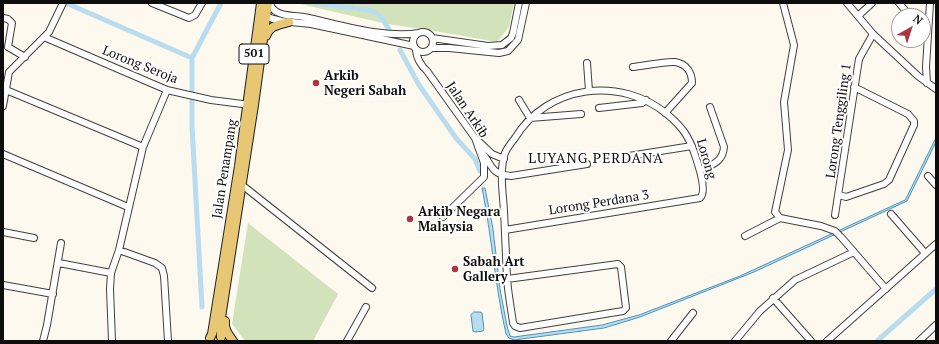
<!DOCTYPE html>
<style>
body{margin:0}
#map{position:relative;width:939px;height:344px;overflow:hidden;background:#fdf9ef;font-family:"PT Serif",serif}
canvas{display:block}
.frame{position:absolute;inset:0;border:4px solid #0d0d0d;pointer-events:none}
.north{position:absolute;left:891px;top:8px;width:40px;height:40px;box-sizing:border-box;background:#fff;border:1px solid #9e9e9e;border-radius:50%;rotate:39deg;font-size:11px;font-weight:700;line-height:16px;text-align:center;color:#0d0d0d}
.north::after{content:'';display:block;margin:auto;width:14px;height:18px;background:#ab3641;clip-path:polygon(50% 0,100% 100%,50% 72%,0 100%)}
</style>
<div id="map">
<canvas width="939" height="344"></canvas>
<div class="frame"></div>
<div class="north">N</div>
</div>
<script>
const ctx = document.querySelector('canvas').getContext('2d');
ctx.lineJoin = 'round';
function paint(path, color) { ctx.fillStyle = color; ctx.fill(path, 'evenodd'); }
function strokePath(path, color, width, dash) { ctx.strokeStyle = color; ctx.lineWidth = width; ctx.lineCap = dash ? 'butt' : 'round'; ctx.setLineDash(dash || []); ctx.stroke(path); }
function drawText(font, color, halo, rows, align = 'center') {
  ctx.font = font + ' "PT Serif",serif'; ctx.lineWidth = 4; ctx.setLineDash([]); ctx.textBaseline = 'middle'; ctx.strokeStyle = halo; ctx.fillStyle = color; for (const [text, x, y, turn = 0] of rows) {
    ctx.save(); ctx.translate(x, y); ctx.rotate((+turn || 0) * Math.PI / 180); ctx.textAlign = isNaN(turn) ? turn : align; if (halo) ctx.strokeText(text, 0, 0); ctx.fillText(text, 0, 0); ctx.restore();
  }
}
paint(new Path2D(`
 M296 3H514L509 27 497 42 429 30 387 24Z
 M248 223 338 294 313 341H245L232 324Z`), '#d2e3bc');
const water = new Path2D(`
 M936 138V142L907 201 754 272 640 317 604 328 514 340 509 338 506 334C495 286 492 237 482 188H485L493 229 500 289 507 326 510 336 514 337 602 325 639 315 740 276 905 200Z
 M474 312H480L482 313 484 329 483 331 475 332 473 331 471 315Z`);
paint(water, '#b9ddee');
strokePath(water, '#4a93bc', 1);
strokePath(new Path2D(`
 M66 3 192 58
 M315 3 354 8
 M359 9C381 11 381 16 392 35
 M400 50 419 85 456 138 475 159 480 171
 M202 307 192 126V58L221 3
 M877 341 936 289`), '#b9ddee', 5);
const minor = new Path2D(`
 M152 3 189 18 195 15 202 3
 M270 3C271 7 273 10 277 12 285 17 295 15 304 17 339 24 384 39 419 33
 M847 3 873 34 918 76 936 89
 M899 3 910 16
 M267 16 270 18 281 21 311 24 414 46
 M858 16 872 3
 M3 18 8 19 12 23 8 47 25 57
 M413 42a10 10 0 1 1 20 0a10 10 0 1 1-20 0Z
 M44 37 167 90 211 100 250 105
 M432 38 488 46 502 45 511 38 513 33 519 3
 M431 48H449L499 53 508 51 518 40 526 3
 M416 49C416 57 421 66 427 71L475 138 484 163V177L443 217
 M587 63 589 91
 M633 67C643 66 667 61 675 62 687 64 692 73 692 83L665 113
 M927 83 926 67 930 3
 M6 90 143 147
 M519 100 530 118 581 114
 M3 106 9 72 49 32 63 3
 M599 108 642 103 646 100
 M476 139 492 154 504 159
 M481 151C493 166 490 174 511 176L587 164
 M3 154 128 207
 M610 159 692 146
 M700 170C712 165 723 162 724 147L710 107
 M928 176 936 185
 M242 185 372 288
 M839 195 846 197 884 184 889 180 914 125V121L908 114 854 87
 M891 214 925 253
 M835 215 859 59 873 34
 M780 218 775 212 788 150 784 102 794 45 783 3
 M505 230 700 198C708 191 697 161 694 152 688 135 682 127 668 115 621 75 547 85 515 138 511 143 507 148 505 153 499 171 503 193 504 211 505 233 506 255 507 278 508 293 511 308 513 323L515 326 520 328 623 311 626 308 621 267 618 264 507 279
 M3 232 34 238
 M745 236 780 218 821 226 835 231 841 237 886 289
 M119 250 155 263 162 268 164 276 168 341
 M59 263 111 273
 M3 285 53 294
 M773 298 811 341
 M43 341 47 325 61 243
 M112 341 110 289 111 273 119 250 143 147 167 90
 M347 341 366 307
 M671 341 693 313
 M735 341 760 311 795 280 854 252
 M827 341 936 244
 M919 341 936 325`);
const major = new Path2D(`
 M266 36C270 25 278 25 289 22
 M225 321C224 329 228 334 233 341
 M221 337 220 324 254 105 268 3
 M210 338 212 334 239 166 261 3`);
strokePath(minor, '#404040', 8);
strokePath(major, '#1e1e1e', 10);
strokePath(minor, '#fff', 6);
strokePath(major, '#e7c674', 8);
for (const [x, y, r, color] of [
 [316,83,4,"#ab3641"],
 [410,219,4,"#ab3641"],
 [455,269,4,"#ab3641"]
]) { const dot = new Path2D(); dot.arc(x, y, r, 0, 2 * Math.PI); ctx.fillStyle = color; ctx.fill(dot); strokePath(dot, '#fff', 1.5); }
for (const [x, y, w] of [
 [254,54,30]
]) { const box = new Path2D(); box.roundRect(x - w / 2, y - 10, w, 20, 3); ctx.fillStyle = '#fff'; ctx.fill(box); strokePath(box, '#0d0d0d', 1); }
drawText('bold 12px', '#0d0d0d', null, [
 ["501",254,54]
]);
drawText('13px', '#0d0d0d', '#fff', [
 ["Lorong Seroja",140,65,22],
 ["Jalan Arkib",467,110,56],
 ["Lorong Tenggiling 1",839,121,-82],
 ["Lorong",706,159,74],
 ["Jalan Penampang",225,169,-81],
 ["Lorong Perdana 3",599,203,-9]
]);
drawText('bold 13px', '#0d0d0d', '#fff', [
 ["Arkib",324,76],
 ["Negeri Sabah",324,91],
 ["Arkib Negara",418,212],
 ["Malaysia",418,227],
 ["Sabah Art",463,262],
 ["Gallery",463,277]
], 'left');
ctx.letterSpacing = '1px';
drawText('14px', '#0d0d0d', '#fff', [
 ["LUYANG PERDANA",596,159]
]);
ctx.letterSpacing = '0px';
</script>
